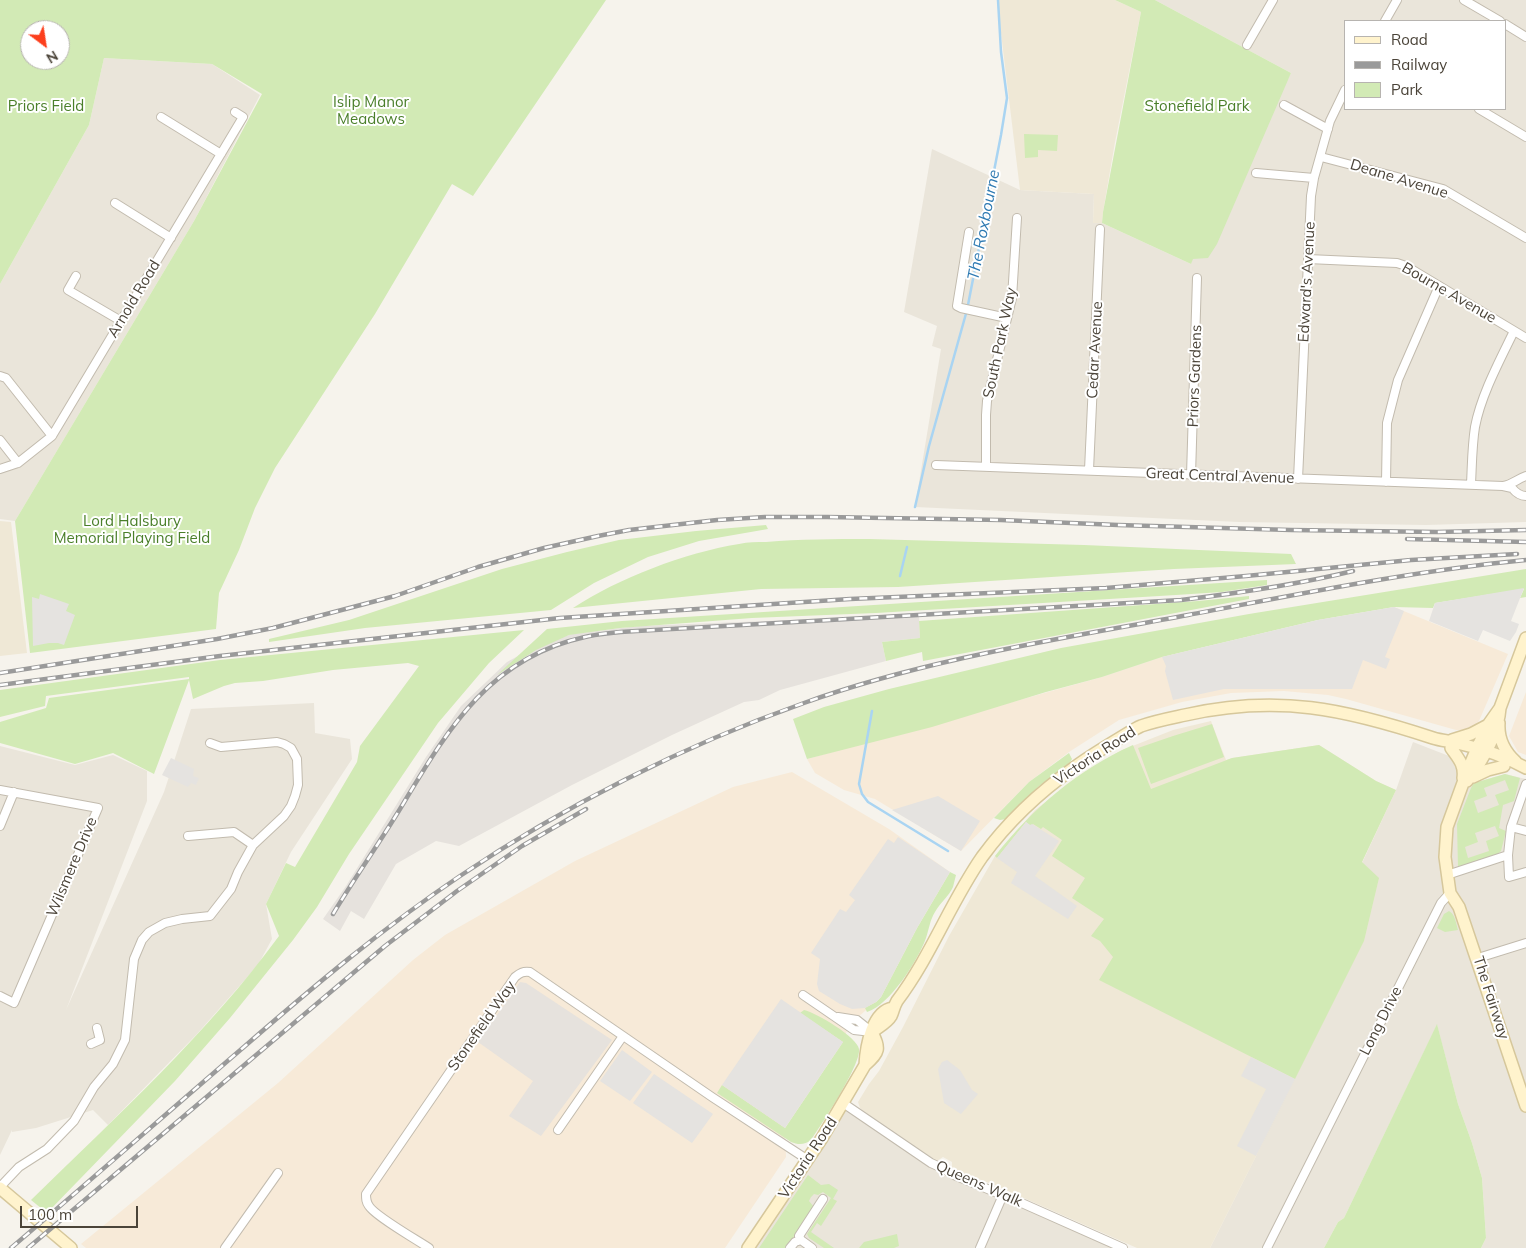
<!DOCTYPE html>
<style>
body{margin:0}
#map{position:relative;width:1526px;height:1248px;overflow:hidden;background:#f6f3ec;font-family:Mulish,sans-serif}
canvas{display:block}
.legend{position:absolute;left:1344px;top:20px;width:162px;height:90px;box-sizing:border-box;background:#fff;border:1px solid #b7b4b0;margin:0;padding:6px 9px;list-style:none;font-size:15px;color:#4b4439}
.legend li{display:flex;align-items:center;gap:10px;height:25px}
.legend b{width:25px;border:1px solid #b7b4b0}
.north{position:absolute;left:20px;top:20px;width:50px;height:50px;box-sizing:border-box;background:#fff;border:1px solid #b7b4b0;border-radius:50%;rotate:149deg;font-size:14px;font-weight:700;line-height:20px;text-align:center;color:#4b4439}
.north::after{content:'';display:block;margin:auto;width:18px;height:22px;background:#fc3f1d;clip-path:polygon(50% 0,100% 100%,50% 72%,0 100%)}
.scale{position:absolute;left:20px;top:1206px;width:118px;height:22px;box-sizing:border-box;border:2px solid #4b4439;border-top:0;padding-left:6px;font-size:15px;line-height:18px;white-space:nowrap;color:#4b4439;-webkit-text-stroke:4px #fff;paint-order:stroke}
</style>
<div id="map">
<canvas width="1526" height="1248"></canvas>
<ul class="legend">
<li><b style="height:6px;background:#fff3cd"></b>Road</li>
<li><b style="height:6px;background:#9a9a9a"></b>Railway</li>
<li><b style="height:14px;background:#d2eab5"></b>Park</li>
</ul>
<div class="north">N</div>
<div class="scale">100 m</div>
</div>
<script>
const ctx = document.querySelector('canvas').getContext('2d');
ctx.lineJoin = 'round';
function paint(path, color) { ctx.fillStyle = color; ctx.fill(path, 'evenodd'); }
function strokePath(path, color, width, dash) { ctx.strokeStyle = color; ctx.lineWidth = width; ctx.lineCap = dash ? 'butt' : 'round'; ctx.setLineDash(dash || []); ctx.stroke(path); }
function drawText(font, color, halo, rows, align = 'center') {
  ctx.font = font + ' Mulish,sans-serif'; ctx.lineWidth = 4; ctx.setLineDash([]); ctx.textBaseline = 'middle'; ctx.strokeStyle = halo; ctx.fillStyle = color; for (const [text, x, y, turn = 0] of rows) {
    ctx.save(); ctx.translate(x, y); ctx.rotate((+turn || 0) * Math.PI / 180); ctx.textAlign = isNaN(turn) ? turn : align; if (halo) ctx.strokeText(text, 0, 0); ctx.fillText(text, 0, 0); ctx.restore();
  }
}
paint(new Path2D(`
 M1155 0H1526V522L1426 525 1239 522 915 507 941 349 932 346 937 326 904 312 932 149 1020 190 1094 194 1093 223H1102L1191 264 1192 259 1291 73ZM1345 21H1505V109H1345Z
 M104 58 212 64 260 95 194 221 15 521 0 519V284L89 125Z
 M314 703 315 733 350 739 352 759 291 852 266 904 272 939 258 965 197 1034 108 1125 93 1110 36 1128 12 1132V1130L0 1155V746L75 765 113 755 147 771V801L66 1010 164 792 191 709Z
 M1413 742 1449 756 1458 772 1457 775 1474 783 1505 774 1526 779V1248H1481L1486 1238 1482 1178 1472 1143 1458 1104 1437 1025 1344 1218 1338 1222 1324 1248H1210L1256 1156 1362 863 1396 790Z
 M845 1106 931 1163 1120 1248H748Z`), '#eae5da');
paint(new Path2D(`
 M1394 607 1508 654 1479 721 1475 725 1464 730H1456L1346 699 1328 695 1284 691 1231 693 1182 702 1119 720 1069 752 1029 782 961 851 875 799 844 790 815 773 807 759 1102 677 1162 657Z
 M1526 692V755L1518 752 1509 736Z
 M792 772 889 829 950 872 918 926 881 997 849 1025 843 1042 785 1128 786 1157 725 1248H86L81 1244 278 1083 413 960 445 935 575 861 733 787Z`), '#f7ead8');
paint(new Path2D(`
 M919 615 920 638 882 642 886 661 780 690 759 700 744 702 672 735 572 785 459 846 436 841 396 864 364 919 351 911 340 931 323 919 346 886 426 757 461 706 507 662 538 645 572 634 638 626Z
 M520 982 526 983 612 1040 541 1136 509 1116 533 1081 478 1042Z`), '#e6e2dd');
paint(new Path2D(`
 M997 0H1115L1141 12 1115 142 1103 212 1102 223H1093L1094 194 1020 190Z
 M0 521 11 522 27 653 0 656Z
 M1211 721 1226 760 1232 758 1319 745 1376 781 1396 790 1362 862 1379 878 1364 941 1210 1248H1137L992 1184 954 1170 952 1168V1162L943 1157 937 1161 935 1160 864 1112 860 1108 858 1102 869 1084 879 1071 903 1027 949 936 995 856 1035 810 1085 772 1120 751 1173 730Z`), '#efe8d6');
paint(new Path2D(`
 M0 0H606L473 196 452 184 375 314 275 468 255 508 239 550 219 593 216 629 30 653 15 521 194 221 262 94 212 64 104 58 89 125 0 284ZM30 30H60V60H30Z
 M1115 0H1155L1291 73 1217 244 1208 258 1193 259 1191 264 1102 223 1103 212 1141 12Z
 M1024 134 1058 135 1057 151 1038 150V157L1025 158Z
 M766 525 768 529 699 541 648 557 594 583 551 610 365 628 269 642V639L349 620 502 569 567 552 619 540 696 531Z
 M869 539 1084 545 1291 554 1296 564 1174 569 898 587 761 589 573 608C619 578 684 553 739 544 748 542 757 542 766 542 800 539 834 539 869 539Z
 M1526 569V597L1520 598 1524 589 1435 603 1433 608 1394 607 1318 620 1162 657 1102 677 1046 692 932 727 807 759 793 719 824 707 889 689 1061 648 1249 614Z
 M1267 580V585L1222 592 1176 595 876 613 752 618 620 628 569 635 536 650 497 675 547 629 622 621Z
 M1249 596V599L923 661 922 652 886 661 882 642 920 638 919 621 1198 601Z
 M524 630 489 663 438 723 349 854 317 907 293 940 230 1018 175 1081 47 1213 31 1200C116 1117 209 1032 279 936L266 904 286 863 295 867 357 762 360 746 419 666 408 663 333 670 263 681 235 683 224 686 193 699 189 680 154 774 113 753 75 764 0 743V722L46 708 49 698 189 679V677L46 696 45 706 0 717V690L220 660Z
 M1212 724 1224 757 1151 784 1138 748 1173 736Z
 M1133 745 1151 789 1232 758 1319 745 1376 781 1396 790 1362 862 1379 878 1364 941 1295 1079 1099 980 1113 957 1100 941 1091 936 1104 919 1072 898 1085 878 1052 856 1062 840 1043 827 1041 829 1033 824 1031 826 1026 822 997 858 995 856C1033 808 1077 770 1133 745Z
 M1069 753 1072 759 1069 764 1039 786 1006 819 1000 820 994 818 1029 782Z
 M1505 774 1520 778 1514 801 1503 805 1499 828 1506 831 1501 851 1495 856 1458 867 1457 824 1471 788 1474 783ZM1505 780 1509 790 1495 795 1499 805 1478 813 1474 801 1487 796 1484 788ZM1495 826 1499 836 1486 841 1489 851 1468 858 1465 847 1478 842 1475 833Z
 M950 872 956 875C955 879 954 883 953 887 949 896 940 903 935 912 930 920 929 929 926 938 918 960 890 1005 867 1012L865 1008 876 1002 881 997 917 928Z
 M1449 911C1455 914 1456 923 1458 930L1445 932 1437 928 1444 914Z
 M804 1010C817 1013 857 1037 859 1049 861 1065 821 1125 811 1140 805 1145 798 1145 791 1142L717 1093 722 1085 785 1128 843 1042 800 1013Z
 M1437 1024 1458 1104 1472 1143 1482 1178 1486 1238 1481 1248H1324L1338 1222 1344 1218Z
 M808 1175 821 1185 829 1184 838 1190 833 1199 837 1201 821 1226 817 1223 811 1232 834 1248H824L809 1238 807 1234 831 1198 823 1192 818 1195 814 1194 811 1197 809 1201 814 1207 786 1248H759Z
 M897 1234 899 1246 894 1248H859L864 1242Z`), '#d2eab5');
paint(new Path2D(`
 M1524 588 1511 621 1519 624 1516 632 1510 641 1483 630 1478 641 1429 621 1435 603Z
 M40 594 69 604 66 611 75 615 64 645 58 643H49L33 646 32 597 39 599Z
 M1394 607 1404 611 1385 657 1390 659 1386 669 1363 660 1352 689H1224L1173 700 1165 671 1166 666 1162 657 1318 620Z
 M171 758 194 769 193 776 199 778 196 785 191 783 188 787 162 775Z
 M938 796 980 821 961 851 892 810Z
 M1026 822 1030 825 1032 824 1059 841 1035 876 1077 906 1068 919 1011 883 1017 872 997 858Z
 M898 837 950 872 917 928 881 997 876 1002 865 1008 852 1009 840 1004 819 991 817 984 820 959 811 953 840 909 846 912 855 900 849 895 888 839 894 843Z
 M781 999 843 1042 785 1128 722 1085Z
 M622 1050 652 1072 630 1101 600 1081Z
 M1251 1057 1295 1079 1256 1156 1237 1146 1266 1089 1241 1076Z
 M947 1060 960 1070 972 1090 978 1094 961 1114 944 1103 938 1069 942 1062Z
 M654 1074 713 1114 692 1143 633 1103Z`), '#e5e3e0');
strokePath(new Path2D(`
 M915 507 929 446 967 310 1001 135 1007 98 1001 52 998 0
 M900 576 907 547
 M872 711 859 784 862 794 868 802 948 851`), '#a9d4f2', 2.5);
const street = new Path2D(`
 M1464 0 1500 21
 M1385 21 1397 0
 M1505 24 1526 37
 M1247 45 1273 0
 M1284 105 1328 129
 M1479 109 1526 137
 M161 117 221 154
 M1321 157 1443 189 1526 238
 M1256 173 1314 178
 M115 203 171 238
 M969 232 957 306 961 308 1007 318
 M1308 259 1397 263 1406 266 1526 338
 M76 276 68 290 121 321
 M0 376 6 378 52 436
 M0 440 18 463
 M936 465 1503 486
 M986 467V415L987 401 1012 298 1017 218
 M0 469 18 463 52 436 243 117 235 112
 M1089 470 1100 229
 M1191 475 1197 278
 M1526 476C1517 479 1512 485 1503 486L1512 488C1516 493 1520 496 1526 496
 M1298 479 1311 196 1314 178 1330 121 1345 90
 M1386 482 1387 423 1398 380 1439 286
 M1471 484C1472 465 1472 446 1475 427 1481 395 1500 360 1514 331
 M0 790 98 808 14 1003 0 996
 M0 826 14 792
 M1511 827 1526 831
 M188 836 234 832 253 845
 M1508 855 1509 877 1526 872
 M1447 875 1508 855 1511 827 1526 784
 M1478 958 1526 943
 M803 995 854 1030 872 1032
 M838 1017 857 1020 872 1032
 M91 1044 100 1040 97 1028
 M843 1103 931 1163 942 1168 956 1176 1024 1204 1123 1248
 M558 1130 623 1036
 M0 1187 19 1167 47 1149 74 1121 94 1087 113 1064 125 1040 134 959 142 940 149 932 165 923 182 919 210 916 231 889 238 872 253 845 284 816 291 806 295 796 298 785 297 759 291 748 284 744 277 742 221 747 210 743
 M801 1240 812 1248
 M225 1248 278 1173
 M429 1248C417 1240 375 1216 369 1206 366 1202 366 1199 366 1194L515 977C520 973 523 971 530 972L712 1097 808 1160
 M790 1248 795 1242 801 1240 799 1236 823 1199
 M980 1248 1003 1195
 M1267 1248 1441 903 1450 893`);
const secondary = new Path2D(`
 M1500 708 1488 725 1477 748 1467 772 1447 827 1445 857 1450 893 1459 907 1526 1106
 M1499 723C1498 738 1505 752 1516 762
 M1452 740 1471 734 1488 725
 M1451 748C1458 758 1465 765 1463 778
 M1473 777 1488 770 1504 766
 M1467 781C1483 760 1498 735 1500 708L1526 638
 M872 1032C878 1027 887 1023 891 1016 894 1010 893 1008 897 1001 931 956 950 903 982 857 1009 820 1038 793 1075 767 1090 756 1105 747 1120 738 1127 734 1134 729 1141 726 1155 721 1171 718 1185 715 1278 694 1345 709 1433 738 1442 741 1452 741 1461 744 1483 749 1506 757 1526 768
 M865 1065C866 1047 872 1011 893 1008
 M0 1188 71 1248
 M748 1248 822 1138 865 1065C880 1052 880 1049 872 1032`);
strokePath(street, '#c2bbae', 10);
strokePath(secondary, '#d6c79b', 14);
strokePath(street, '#fff', 8);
strokePath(secondary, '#fff3cd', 11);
const rail = new Path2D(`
 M1407 539 1526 542
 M0 673 217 639 273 628 395 596 478 567 544 548 598 536 629 530 717 520 765 517H827L1001 520 1118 525 1291 530 1437 532 1526 530
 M0 685 220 656 560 618 850 599 1106 588 1246 576 1411 560 1517 554
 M333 914C354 879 378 845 400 809 447 731 488 658 585 637 602 633 619 632 637 631L1181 600C1239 593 1296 585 1353 571
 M11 1248C90 1181 167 1113 245 1046 314 986 384 927 460 876 564 806 685 745 804 703 926 659 1060 639 1188 615 1300 594 1412 571 1526 560
 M28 1248 385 946 457 891 522 846 586 809`);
strokePath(rail, '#9a9a9a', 4.5);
strokePath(rail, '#fff', 2.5, [8]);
drawText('15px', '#4a7f2a', '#fff', [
 ["Islip Manor",371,102],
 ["Meadows",371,119],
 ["Priors Field",46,106],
 ["Stonefield Park",1197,106],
 ["Lord Halsbury",132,521],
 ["Memorial Playing Field",132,538]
]);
drawText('15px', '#4b4439', '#fff', [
 ["Deane Avenue",1399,179,17],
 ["Edward's Avenue",1307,282,-87],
 ["Bourne Avenue",1449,293,30],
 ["Arnold Road",134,299,-59],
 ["South Park Way",1000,343,-78],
 ["Cedar Avenue",1095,350,-87],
 ["Priors Gardens",1195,376,-88],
 ["Great Central Avenue",1220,476,2],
 ["Victoria Road",1095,756,-33],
 ["Wilsmere Drive",72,867,-67],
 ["The Fairway",1491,998,72],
 ["Long Drive",1381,1021,-63],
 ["Stonefield Way",482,1026,-55],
 ["Victoria Road",808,1158,-57],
 ["Queens Walk",979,1184,24]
]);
drawText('italic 16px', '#2e7ab2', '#fff', [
 ["The Roxbourne",984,225,-79]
]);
</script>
